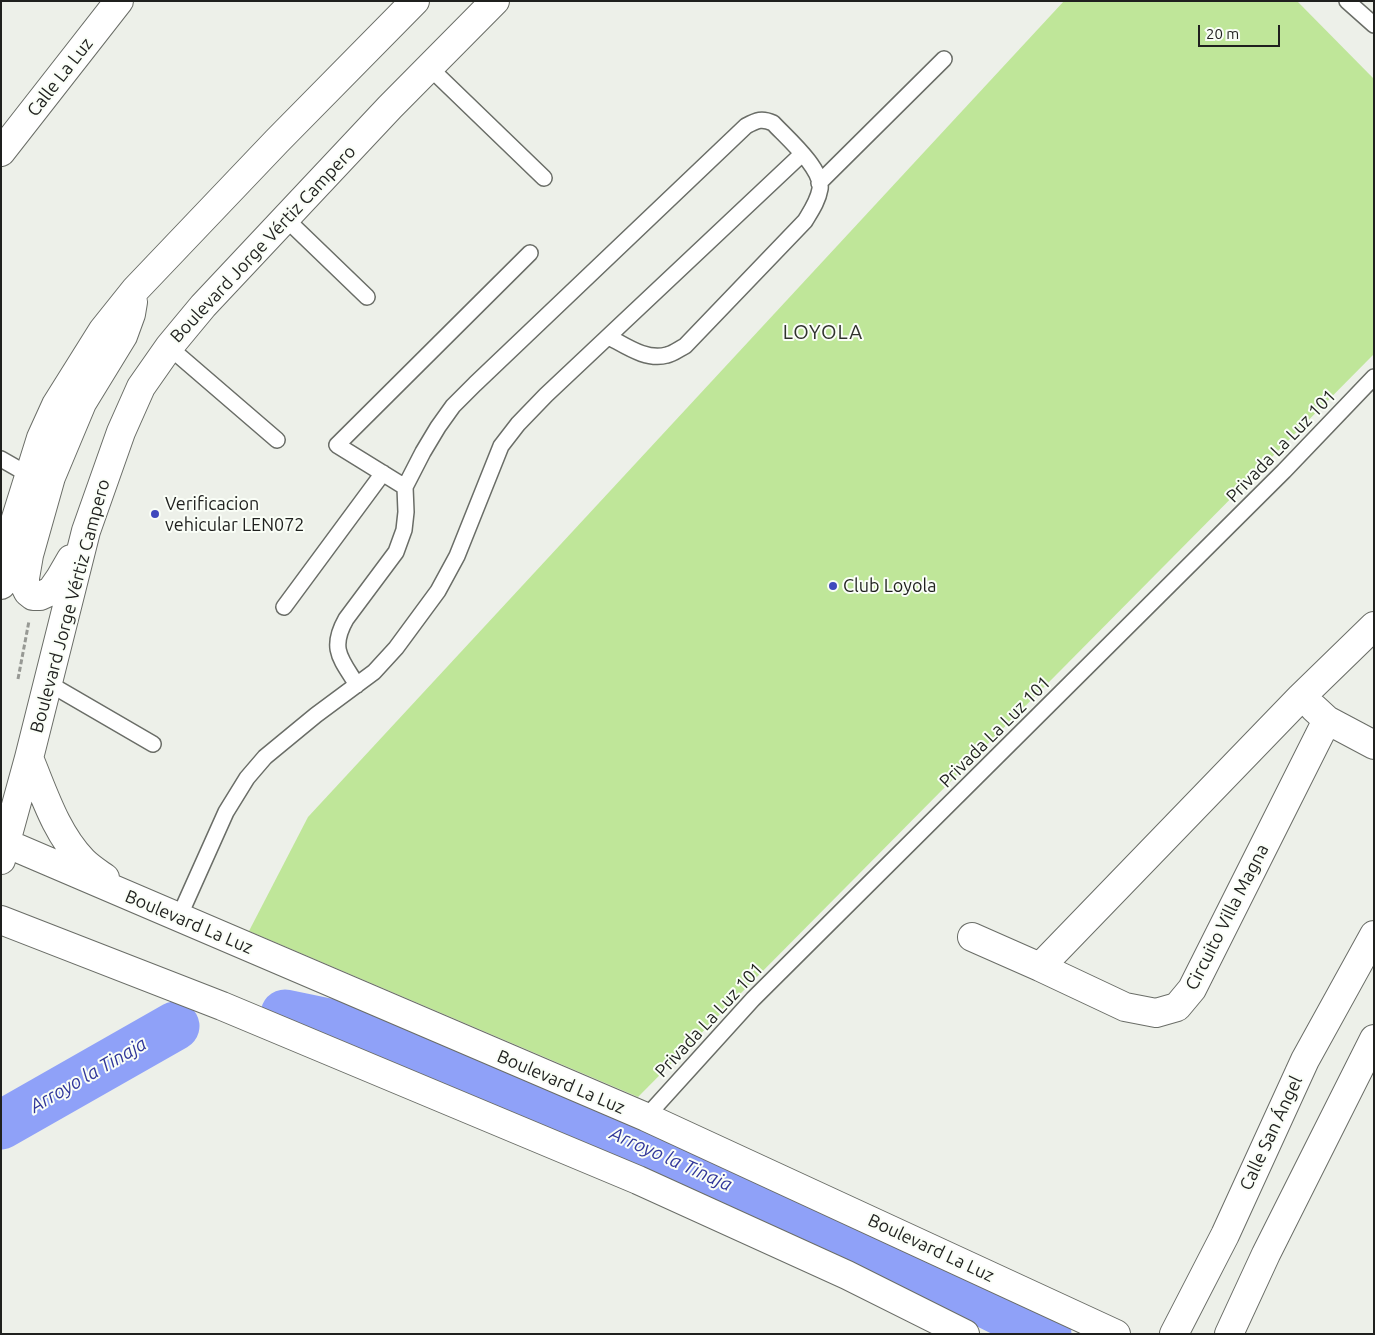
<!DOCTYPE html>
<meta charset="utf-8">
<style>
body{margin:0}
#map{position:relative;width:1375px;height:1335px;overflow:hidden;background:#edf0e9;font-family:Ubuntu,sans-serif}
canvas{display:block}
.frame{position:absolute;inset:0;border:2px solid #1f201e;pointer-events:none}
.scale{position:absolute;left:1198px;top:25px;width:82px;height:22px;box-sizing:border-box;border:2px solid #1f201e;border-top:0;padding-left:6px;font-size:15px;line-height:18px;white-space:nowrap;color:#1f201e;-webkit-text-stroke:4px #fafef7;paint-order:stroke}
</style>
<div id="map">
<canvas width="1375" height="1335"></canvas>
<div class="frame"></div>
<div class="scale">20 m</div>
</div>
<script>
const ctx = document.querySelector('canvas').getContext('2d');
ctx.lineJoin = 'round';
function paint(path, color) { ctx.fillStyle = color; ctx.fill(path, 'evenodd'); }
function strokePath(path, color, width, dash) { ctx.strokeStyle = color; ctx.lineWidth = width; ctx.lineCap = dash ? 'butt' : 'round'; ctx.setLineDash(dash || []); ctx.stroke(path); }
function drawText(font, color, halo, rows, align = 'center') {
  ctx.font = font + ' Ubuntu,sans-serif'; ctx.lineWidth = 4; ctx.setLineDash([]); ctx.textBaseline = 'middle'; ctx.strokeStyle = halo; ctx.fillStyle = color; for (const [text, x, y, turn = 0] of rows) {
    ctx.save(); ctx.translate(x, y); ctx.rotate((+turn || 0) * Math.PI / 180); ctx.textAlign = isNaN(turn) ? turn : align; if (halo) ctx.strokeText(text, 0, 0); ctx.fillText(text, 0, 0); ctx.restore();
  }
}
paint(new Path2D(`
 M1064 1H1297L1374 79V354L638 1097 249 931 308 817Z`), '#bfe699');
strokePath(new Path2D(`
 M285 1014 343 1026 499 1084 672 1157 889 1255 1047 1334
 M1 1125 175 1026`), '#8fa1f8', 49);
const lane = new Path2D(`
 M1347 1 1374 25
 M429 67 544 178
 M819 183 944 59
 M285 218 367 297
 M169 347 277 440
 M1 459 29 475
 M405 487 337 445 530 253
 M284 607 383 473
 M48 683 153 744
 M357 685C341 659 329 649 346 619L396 552 404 530 406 512 405 487 423 452 438 427 453 406 475 384 746 126C757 120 762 118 773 123 787 138 823 169 820 189 818 201 811 211 805 221L685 346C679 349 673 354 667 355 647 361 626 346 609 337
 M179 917 226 812 247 778 265 757 316 715 374 672 396 648 438 591 457 556 501 446 518 424 546 395 802 154
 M646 1117 753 999 1284 471 1374 377`);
const street = new Path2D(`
 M1 152 119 1
 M1314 708 1327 720 1374 745
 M972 937 1040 967 1125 1007 1156 1013 1177 1007 1192 989 1327 720
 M1040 967 1301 697 1374 626
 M1174 1334 1225 1235 1305 1060 1374 935
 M1229 1334 1266 1254 1374 1039`);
const secondary = new Path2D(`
 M71 559 60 578 51 591 40 596H33L28 592 25 586V578L29 555 51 477 82 403 123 336 131 314 133 302
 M1 585 11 534 41 438 56 405 103 330 135 290 277 141 415 1
 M29 758C44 794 56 833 83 861 90 868 98 873 105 878
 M1 841 646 1117 1116 1334
 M1 860 29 758 86 531 121 432 141 387 169 347 203 306 390 107 495 1
 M1 920 222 1006 638 1180 847 1275 965 1334`);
strokePath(lane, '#6a6d67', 18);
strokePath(street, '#6a6d67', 30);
strokePath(secondary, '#6a6d67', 30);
strokePath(new Path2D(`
 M18 679 29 621`), '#979994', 3, [5, 2.5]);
strokePath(lane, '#fff', 15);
strokePath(street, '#fff', 28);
strokePath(secondary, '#fff', 28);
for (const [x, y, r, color] of [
 [155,514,5,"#4049bd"],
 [833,586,5,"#4049bd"]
]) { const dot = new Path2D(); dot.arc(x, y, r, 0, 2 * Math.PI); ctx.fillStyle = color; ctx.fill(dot); strokePath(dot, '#fafef7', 2); }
drawText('18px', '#1f201e', '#fafef7', [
 ["Calle La Luz",60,77,-52],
 ["Boulevard Jorge Vértiz Campero",263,244,-47],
 ["Privada La Luz 101",1281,446,-46],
 ["Boulevard Jorge Vértiz Campero",70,606,-75],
 ["Privada La Luz 101",995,732,-45],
 ["Circuito Villa Magna",1227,917,-63],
 ["Boulevard La Luz",189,922,23],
 ["Privada La Luz 101",709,1020,-47],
 ["Boulevard La Luz",561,1082,23],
 ["Calle San Ángel",1271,1133,-65],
 ["Boulevard La Luz",931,1248,25]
]);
drawText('18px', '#1f201e', '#fafef7', [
 ["Verificacion",165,504],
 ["vehicular LEN072",165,525],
 ["Club Loyola",843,586]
], 'left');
drawText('italic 19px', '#31379a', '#fafef7', [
 ["Arroyo la Tinaja",88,1075,-30],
 ["Arroyo la Tinaja",671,1159,24]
]);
ctx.letterSpacing = '1px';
drawText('20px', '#30332e', '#fafef7', [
 ["LOYOLA",823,332]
]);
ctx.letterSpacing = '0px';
</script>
